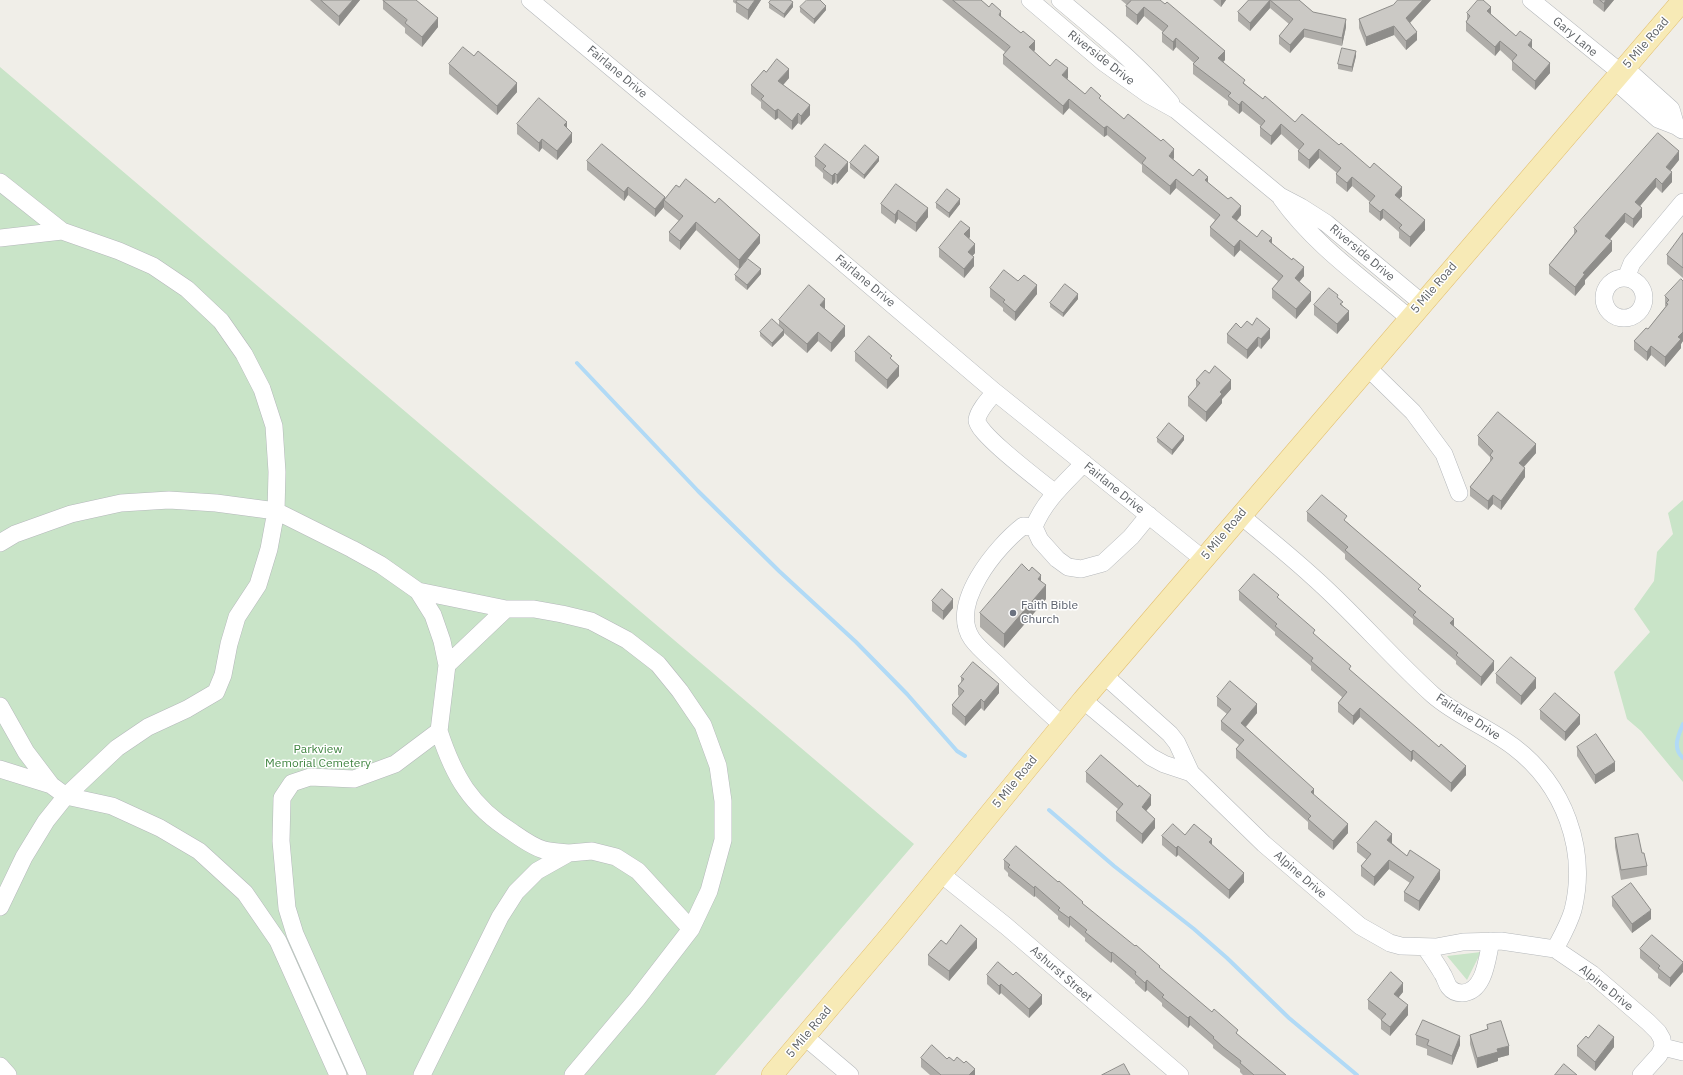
<!DOCTYPE html>
<style>
body{margin:0}
canvas{display:block;background:#f0eee8}
</style>
<canvas width="1683" height="1075"></canvas>
<script>
const ctx = document.querySelector('canvas').getContext('2d');
ctx.lineJoin = 'round';
function paint(path, color) { ctx.fillStyle = color; ctx.fill(path, 'evenodd'); }
function strokePath(path, color, width, dash) { ctx.strokeStyle = color; ctx.lineWidth = width; ctx.lineCap = dash ? 'butt' : 'round'; ctx.setLineDash(dash || []); ctx.stroke(path); }
function drawText(font, color, halo, rows, align = 'center') {
  ctx.font = font + ' "IBM Plex Sans",sans-serif'; ctx.lineWidth = 3; ctx.setLineDash([]); ctx.textBaseline = 'middle'; ctx.strokeStyle = halo; ctx.fillStyle = color; for (const [text, x, y, turn = 0] of rows) {
    ctx.save(); ctx.translate(x, y); ctx.rotate((+turn || 0) * Math.PI / 180); ctx.textAlign = isNaN(turn) ? turn : align; if (halo) ctx.strokeText(text, 0, 0); ctx.fillText(text, 0, 0); ctx.restore();
  }
}
paint(new Path2D(`
 M0 67 914 844 715 1075H0Z
 M1683 500V782L1641 731 1627 719 1614 672 1650 632 1634 609 1654 581 1657 552 1673 534 1668 513Z
 M1481 952 1467 980 1447 956Z`), '#c9e4c8');
strokePath(new Path2D(`
 M577 363 698 491 779 571 856 642 907 694 957 751 965 756
 M1683 724C1678 736 1672 748 1683 758
 M1049 810 1114 866 1194 929 1227 958 1289 1018 1357 1075`), '#b1daf6', 4);
const minor = new Path2D(`
 M530 0 741 176 995 392 1203 559
 M1030 0 1103 62 1149 95 1176 110 1280 196 1301 207 1326 223 1422 303
 M1060 0C1099 33 1139 64 1171 103
 M1531 0 1620 72 1633 75 1671 109 1676 126
 M1620 72 1623 88 1658 119 1676 126 1682 130
 M0 182 62 231
 M1281 198C1315 246 1365 280 1409 318
 M0 238 62 231 119 251 153 266 187 289 221 321 244 354 262 389 274 426 277 472 276 511 269 549 258 585 237 617 229 644 223 675 216 692 187 709 148 727 117 748 66 796 46 821 24 857 0 907
 M1626 278 1632 263 1683 202
 M1604 298a20 20 0 1 1 40 0a20 20 0 1 1-40 0Z
 M1367 367 1413 412 1444 454 1459 493
 M995 392C989 399 978 411 977 420 976 433 1043 483 1055 493
 M1084 463C1065 483 1044 501 1034 527L1040 540 1057 559 1068 567 1081 569 1103 563 1131 537 1149 515
 M1240 515C1264 535 1289 555 1312 576 1354 613 1391 657 1433 695 1457 716 1488 727 1514 747 1564 785 1588 849 1573 910 1569 924 1562 936 1555 949
 M1034 527 1023 526C997 546 948 604 972 639 979 649 991 658 1000 667 1020 687 1041 706 1062 725
 M0 543 15 534 71 514 121 503 169 500 216 503 276 511 352 549 381 565 418 591 433 615 442 641 447 665 439 731 395 764 354 779 310 777 292 783 282 798 281 841 287 908 295 934 358 1075
 M418 591 506 609H534L562 614 591 621 627 640 658 664 680 691 703 725 718 766 723 801V840L709 891 691 929 637 999 573 1075
 M447 665 506 609
 M1083 700 1151 757 1164 764 1191 773 1177 743 1170 734 1104 675
 M0 706 26 752 51 785 66 796 112 806 160 828 199 851 245 893 278 941 338 1075
 M439 731C454 777 471 806 512 832 522 839 533 847 544 850 552 852 561 852 569 853
 M0 769 51 785
 M1191 773 1264 844 1360 926 1390 943 1401 946 1436 947 1463 942 1501 941 1555 949 1592 974 1648 1022 1658 1032 1662 1039 1663 1047
 M941 874 1006 926 1180 1075
 M1425 947C1431 956 1437 964 1442 973 1445 977 1446 983 1449 987 1452 991 1457 993 1462 993 1485 992 1487 958 1491 941
 M805 1037 850 1075
 M1663 1047 1683 1052
 M0 1066 8 1075
 M422 1075 500 917 516 892 537 871 569 853 592 851 616 857 638 871 691 929
 M1641 1075 1659 1055 1663 1047`);
const major = new Path2D(`
 M772 1075 894 931 1083 700 1683 0`);
strokePath(minor, '#b5b8bb', 18);
strokePath(major, '#e3bf6e', 22);
strokePath(minor, '#fff', 17);
strokePath(major, '#f7eab6', 21);
paint(new Path2D(`
 M310 0H360L339 26Z
 M383 0 438 27 422 47 405 33V28L383 9Z
 M733 0H761L748 20 736 12V4L733 2Z
 M942 0H981L1001 17 1035 50 1033 51 1050 66 1068 78 1067 79 1085 94 1101 100 1124 119 1174 158 1173 159 1193 176 1208 183 1241 215 1237 221 1257 237 1272 244 1304 276 1299 282 1311 301 1296 319 1272 298V289L1278 281 1240 250 1234 257 1210 236V227L1215 220 1176 188 1170 195 1142 172V165L1107 135 1104 137 1069 108 1063 115 1003 64V55L1005 52Z
 M1121 0H1160L1225 60 1223 62 1245 84 1263 99 1295 122 1339 145 1402 196 1399 199 1425 230 1410 247 1399 238V232L1383 218 1380 221 1369 212V203L1370 202 1352 186 1347 192 1336 183V174L1337 173 1319 158 1309 169 1298 160V151L1299 150 1281 134 1271 145 1260 136V127L1261 126 1242 111 1239 114 1228 105V101L1193 74V64L1194 63 1176 47 1173 51 1162 42V33L1163 32 1144 16 1137 25 1126 16V6L1127 5Z
 M1213 0H1226L1221 7Z
 M1249 0H1299L1313 12 1346 27 1342 46 1304 37 1290 53 1279 44V36L1289 24 1270 8 1250 31 1238 21V12Z
 M1431 0 1410 23 1417 40 1406 50 1394 35 1366 46 1359 28V19Z
 M1593 0H1614L1604 12 1593 3Z
 M769 3 793 7 784 18 769 8Z
 M800 7 826 10 814 24 800 12Z
 M1467 13 1491 14 1516 36 1532 48 1550 73 1535 90 1512 70V61L1500 50 1495 56 1466 31V22L1467 20Z
 M1356 56 1352 72 1338 69V64Z
 M449 64 517 92 497 115 449 74Z
 M766 72 789 78 783 85 810 115 801 125 798 123 792 130 778 118 775 120 761 108V102L751 94V85Z
 M517 124 567 128 572 142 557 160 542 148 539 152 517 134Z
 M815 157 848 171 837 184 835 182 832 185 823 178V173L815 166Z
 M1679 160 1670 171 1672 182 1662 193 1656 187 1640 206 1642 217 1633 228 1625 222 1610 239 1612 251 1585 280V284L1575 296 1549 274V265L1574 234V228Z
 M587 161 665 198 679 187 760 243 739 269 696 230 680 250 669 241V232L679 221 664 209V207L655 217 628 195 624 201 587 170Z
 M879 161 864 179 850 168V163Z
 M936 203 960 204 949 218 936 208Z
 M881 204 928 217 916 232 898 219 895 224 881 213Z
 M1683 233V278L1667 264V255Z
 M970 237 969 238 975 253 972 256 974 266 964 278 939 257V248Z
 M761 274 747 290 735 280V275Z
 M1018 281 1037 294 1015 321 1003 311V308L990 297V288Z
 M1683 281V341L1681 344V348L1665 367 1651 355 1647 361 1634 350V341L1648 329 1666 306H1665V296Z
 M1338 298 1343 306 1349 320 1337 334 1314 315V305Z
 M1078 299 1063 317 1050 307V303Z
 M825 309 845 336 831 352 818 341 807 353 784 333V335L772 347 760 336V332L779 326V320Z
 M1241 328 1270 338 1261 349 1258 346 1247 359 1227 343V334Z
 M855 352 892 360 899 376 887 389 855 361Z
 M1209 373 1231 389 1222 399V403L1206 422 1188 406V397L1196 387V380Z
 M1478 436 1536 453 1524 467 1525 477 1501 510 1493 504 1488 510 1470 496V487L1490 462V457L1478 445Z
 M1157 438 1184 440 1172 455 1157 442Z
 M1307 512 1347 522 1421 591 1494 670 1481 686 1456 664V661L1413 624V619L1345 559V554L1307 521Z
 M1041 581 1046 599 1004 648 980 627V613Z
 M1239 591 1279 599 1351 671 1466 775 1451 792 1413 759 1411 762 1360 717 1353 725 1338 712V703L1342 697 1311 670V666L1275 635V632L1239 600Z
 M932 601 953 608 943 620 932 611Z
 M1496 674 1536 688 1521 705 1496 683Z
 M961 677 999 693 984 711 981 708 965 726 952 714V705L959 696 958 695V686L961 683Z
 M1217 697 1257 713 1246 727 1314 795 1348 833 1333 850 1308 829V822L1236 758V749L1239 745 1221 730V721L1227 714 1217 706Z
 M1540 710 1580 724 1565 741 1540 719Z
 M1577 747 1615 771 1595 784 1577 756Z
 M1086 772 1151 805 1146 811 1155 828 1142 844 1116 821V812L1118 809 1086 782Z
 M1185 835 1212 845 1244 882 1229 899 1178 855 1176 857 1162 845V836Z
 M1615 838 1642 853 1647 866V875L1621 880 1615 847Z
 M1357 843H1392L1407 856 1440 879 1419 911 1404 901V892L1410 883 1389 869 1374 886 1361 876V866L1367 860 1357 852Z
 M1004 860 1083 904 1286 1075H1243L1240 1072V1069L1223 1056 1213 1048V1045L1190 1025 1188 1028 1162 1006V1003L1147 990 1145 992 1135 983V981L1112 961 1111 963 1085 941V938L1070 925 1069 928 1058 919V916L1035 896 1034 897 1008 876V873L1004 869Z
 M1612 897 1651 919 1632 933 1612 906Z
 M946 944 977 948 949 981 928 965V955Z
 M1640 949 1683 962 1670 987 1658 978V974L1640 958Z
 M987 975 1042 1004 1029 1018 1001 993 999 995 987 984Z
 M1403 992 1398 998 1408 1015 1390 1036 1381 1029V1020L1368 1009V1000Z
 M1487 1025 1509 1055 1498 1058V1061L1477 1068 1470 1044V1035L1487 1029Z
 M1416 1035 1460 1045 1452 1065 1427 1055V1049L1416 1045Z
 M1588 1038 1614 1047 1595 1071 1577 1056V1046Z
 M921 1058 947 1059 954 1061 975 1075H930L921 1067Z`), '#afada9');
paint(new Path2D(`
 M353 0H360L339 26V16Z
 M755 0H761L748 20V10Z
 M1221 0H1226L1221 7Z
 M1270 0V8L1250 31V23Z
 M1423 0H1431L1406 27V18Z
 M1606 0H1614L1604 12V3Z
 M793 2V7L784 18V14Z
 M826 6V10L814 24V19Z
 M1144 7V16L1137 25V15Z
 M1491 7V16L1487 11Z
 M1001 11V20L999 15Z
 M438 18V27L422 47V37Z
 M1346 19V27L1342 46V38Z
 M1394 26V35L1366 46V37Z
 M1304 29V37L1290 53V45Z
 M1417 32V40L1406 50V41Z
 M1176 38V47L1173 51V42Z
 M1532 40V50L1528 45Z
 M1035 41V50L1029 57V47Z
 M1500 41V50L1495 56V47Z
 M1225 51V60L1218 67V58Z
 M1356 51V56L1352 72V67Z
 M1550 63V73L1535 90V81Z
 M1068 68V78L1062 84V75Z
 M789 69V78L778 91V81Z
 M517 83V92L497 115V106Z
 M1069 99V108L1063 115V106Z
 M1242 101V111L1239 114V105Z
 M810 105V115L801 125V116Z
 M778 109V118L775 120V111Z
 M798 113V123L792 130V121Z
 M567 122V131L564 125Z
 M1281 124V134L1271 145V136Z
 M1107 126V135L1104 137V128Z
 M572 133V142L557 160V151Z
 M542 139V148L539 152V143Z
 M1174 149V158L1169 165V156Z
 M1319 149V158L1309 169V160Z
 M1679 151V160L1666 176V167Z
 M879 157V161L864 179V175Z
 M848 162V171L837 184V175Z
 M1672 172V182L1662 193V184Z
 M835 173V182L832 185V176Z
 M1208 177V186L1205 180Z
 M1352 177V186L1347 192V183Z
 M1656 178V187L1635 212V202Z
 M1176 179V188L1170 195V186Z
 M628 187V195L624 201V192Z
 M1402 187V196L1395 204V195Z
 M665 197V201L664 200V207L655 217V209Z
 M960 199V204L949 218V213Z
 M1241 206V215L1232 226V217Z
 M928 208V217L916 232V223Z
 M1642 208V217L1633 228V219Z
 M1383 209V218L1380 221V212Z
 M898 210V219L895 224V215Z
 M1625 213V222L1605 245V236Z
 M1425 220V230L1410 247V237Z
 M696 222V230L680 250V241Z
 M970 228V237L964 244V234Z
 M760 235V243L739 269V260Z
 M1272 238V247L1269 241Z
 M1240 240V250L1234 257V247Z
 M1612 241V251L1585 280V284L1575 296V287L1583 273Z
 M975 244V253L968 261V252Z
 M974 257V266L964 278V269Z
 M1304 267V276L1295 287V278Z
 M761 269V274L747 290V285Z
 M1037 285V294L1015 321V312Z
 M1311 292V301L1296 319V309Z
 M1078 294V299L1063 317V313Z
 M825 299V309L820 314V305Z
 M1349 311V320L1337 334V324Z
 M845 326V336L831 352V343Z
 M1270 329V338L1261 349V339Z
 M784 330V335L772 347V343Z
 M818 332V341L807 353V344Z
 M1683 332V341L1681 344V348L1665 367V357L1678 337Z
 M1258 337V346L1247 359V350Z
 M1651 346V355L1647 361V352Z
 M899 366V376L887 389V380Z
 M1231 380V389L1222 399V403L1206 422V412L1220 392Z
 M1184 436V440L1172 455V450Z
 M1536 444V453L1519 472V463Z
 M1525 468V477L1501 510V501Z
 M1493 495V504L1488 510V501Z
 M1041 575V589L1038 579Z
 M1046 585V599L1004 648V634Z
 M953 599V608L943 620V611Z
 M1454 619V629L1450 623Z
 M1494 661V670L1481 686V677Z
 M1536 678V688L1521 705V696Z
 M999 684V693L984 711V702Z
 M981 699V708L965 726V717Z
 M1257 704V713L1241 732V723Z
 M1360 708V717L1353 725V716Z
 M1580 715V724L1565 741V732Z
 M1413 750V759L1411 762V752Z
 M1615 762V771L1595 784V775Z
 M1466 766V775L1451 792V783Z
 M1314 789V798L1311 792Z
 M1151 795V805L1142 816V807Z
 M1155 819V828L1142 844V834Z
 M1348 824V833L1333 850V841Z
 M1392 834V843L1387 849V840Z
 M1212 839V848L1209 842Z
 M1178 846V855L1176 857V848Z
 M1389 860V869L1374 886V877Z
 M1440 870V879L1419 911V901Z
 M1244 873V882L1229 899V890Z
 M1035 886V896L1034 897V888Z
 M1651 910V919L1632 933V924Z
 M1070 916V925L1069 928V918Z
 M977 939V948L949 981V971Z
 M1112 952V961L1111 963V953Z
 M1683 963V972L1670 987V978Z
 M1147 980V990L1145 992V983Z
 M1403 983V992L1394 1003V994Z
 M1001 984V993L999 995V986Z
 M1042 995V1004L1029 1018V1009Z
 M1408 1005V1015L1390 1036V1027Z
 M1190 1016V1025L1188 1028V1018Z
 M1460 1036V1045L1452 1065V1056Z
 M1614 1037V1047L1595 1071V1062Z
 M1509 1046V1055L1498 1058V1061L1477 1068V1058L1497 1049Z
 M975 1069V1075H969Z`), '#8e8d8a');
const building = new Path2D(`
 M321 0H353L339 16Z
 M383 0H416L438 18 422 37 405 23 407 20Z
 M738 0H755L748 10 736 2Z
 M771 0H790L793 2 784 14 769 3Z
 M807 0H820L826 6 814 19 800 7Z
 M953 0H981L989 7 992 3 1001 11 999 15 1021 33 1023 31 1035 41 1029 47 1050 66 1056 59 1068 68 1062 75 1085 94 1091 87 1101 96 1099 98 1124 119 1128 114 1161 141 1163 139 1174 149 1169 156 1193 176 1199 169 1208 177 1205 180 1228 199 1231 197 1241 206 1232 217 1257 237 1262 230 1272 238 1269 241 1292 260 1293 258 1304 267 1295 278 1311 292 1296 309 1272 289 1283 276 1240 240 1234 247 1210 227 1220 215 1176 179 1170 186 1142 163 1146 158 1107 126 1104 128 1069 99 1063 106 1003 55 1010 47Z
 M1132 0H1160L1165 4 1167 2 1225 51 1218 58 1245 80 1243 83 1263 99 1265 96 1295 122 1302 114 1339 145 1341 143 1370 168 1374 163 1402 187 1395 195 1425 220 1410 237 1399 228 1402 225 1383 209 1380 212 1369 203 1375 196 1352 177 1347 183 1336 174 1341 168 1319 149 1309 160 1298 151 1304 144 1281 124 1271 136 1260 127 1265 121 1242 101 1239 105 1228 96 1231 93 1193 64 1199 58 1176 38 1173 42 1162 33 1168 26 1144 7 1137 15 1126 6Z
 M1249 0H1299L1313 12 1346 19 1342 38 1304 29 1290 45 1279 36 1293 19 1270 0 1250 23 1238 12Z
 M1398 0H1423L1406 18 1417 32 1406 41 1394 26 1366 37 1359 19 1393 5Z
 M1478 0H1483L1491 7 1487 11 1516 36 1520 31 1532 40 1528 45 1550 63 1535 81 1512 61 1517 55 1500 41 1495 47 1466 22 1470 16 1467 13Z
 M1600 0H1606L1604 3Z
 M463 47 474 56 478 51 517 83 497 106 449 64Z
 M1342 48 1356 51 1352 67 1338 64Z
 M777 59 789 69 778 81 810 105 801 116 798 113 792 121 778 109 775 111 761 99 764 96 751 85 764 70 766 72Z
 M539 98 567 122 564 125 572 133 557 151 542 139 539 143 517 124Z
 M1658 133 1679 151 1666 167 1672 172 1662 184 1656 178 1635 202 1642 208 1633 219 1625 213 1605 236 1612 241 1583 273 1585 274 1575 287 1549 265 1577 231 1574 228Z
 M602 144 665 197 655 209 628 187 624 192 587 161Z
 M825 144 848 162 837 175 835 173 832 176 823 169 826 166 815 157Z
 M865 145 879 157 864 175 850 163Z
 M686 179 715 203 719 198 760 235 739 260 696 222 680 241 669 232 683 216 664 200 676 185 679 187Z
 M896 184 928 208 916 223 898 210 895 215 881 204Z
 M947 189 960 199 949 213 936 203Z
 M961 221 970 228 964 234 975 244 968 252 974 257 964 269 939 248Z
 M1683 233V268L1667 255Z
 M748 259 761 269 747 285 735 275Z
 M1004 270 1018 281 1024 275 1037 285 1015 312 1003 302 1005 300 990 288Z
 M1681 279 1683 281V332L1678 337 1681 339 1665 357 1651 346 1647 352 1634 341 1646 328 1648 329 1668 304 1666 303 1669 300 1665 296Z
 M1065 284 1078 294 1063 313 1050 303Z
 M809 285 825 299 820 305 845 326 831 343 818 332 807 344 779 320Z
 M1329 288 1338 295 1337 297 1343 302 1340 304 1349 311 1337 324 1314 305Z
 M1257 318 1270 329 1261 339 1258 337 1247 350 1227 334 1236 323 1241 328 1247 321 1252 325Z
 M772 319 784 330 772 343 760 332Z
 M869 336 892 356 890 358 899 366 887 380 855 352Z
 M1215 366 1231 380 1220 392 1222 394 1206 412 1188 397 1200 383 1196 380 1205 370 1209 373Z
 M1498 412 1536 444 1519 463 1525 468 1501 501 1493 495 1488 501 1470 487 1493 458 1490 455 1493 451 1478 436Z
 M1169 423 1184 436 1172 450 1157 438Z
 M1322 495 1347 516 1344 520 1421 586 1418 589 1454 619 1450 623 1494 661 1481 677 1456 655 1458 653 1413 615 1416 612 1345 550 1348 547 1307 512Z
 M1022 564 1029 571 1032 567 1041 575 1038 579 1046 585 1004 634 980 613Z
 M1254 574 1279 595 1277 597 1315 630 1313 633 1351 666 1349 669 1439 747 1441 744 1466 766 1451 783 1413 750 1411 752 1360 708 1353 716 1338 703 1347 692 1311 661 1313 658 1275 626 1277 624 1239 591Z
 M942 589 953 599 943 611 932 601Z
 M1511 657 1536 678 1521 696 1496 674Z
 M973 662 999 684 984 702 981 699 965 717 952 705 964 691 958 686 964 679 961 677Z
 M1230 681 1257 704 1241 723 1314 789 1311 792 1348 824 1333 841 1308 819 1311 816 1236 749 1244 740 1221 721 1231 709 1217 697Z
 M1555 693 1580 715 1565 732 1540 710Z
 M1596 734 1615 762 1595 775 1577 747Z
 M1101 755 1138 787 1139 785 1151 795 1142 807 1155 819 1142 834 1116 812 1123 804 1086 772Z
 M1376 821 1392 834 1387 840 1407 856 1410 850 1440 870 1419 901 1404 892 1414 877 1389 860 1374 877 1361 866 1371 854 1357 843Z
 M1173 824 1185 835 1194 824 1212 839 1209 842 1244 873 1229 890 1178 846 1176 848 1162 836Z
 M1638 834 1642 853H1644L1647 866 1621 870 1615 838Z
 M1016 846 1058 882 1059 881 1083 902 1082 903 1135 946 1136 945 1160 966 1159 967 1212 1012 1214 1009 1238 1030 1236 1033 1286 1075H1254L1240 1063 1241 1061 1223 1047 1213 1038 1214 1037 1190 1016 1188 1018 1162 997 1164 995 1147 980 1145 983 1135 974 1136 972 1112 952 1111 953 1085 932 1087 930 1070 916 1069 918 1058 910 1060 908 1035 886 1034 888 1008 867 1010 865 1004 860Z
 M1631 883 1651 910 1632 924 1612 897Z
 M961 925 977 939 949 971 928 955 941 940 946 944Z
 M1652 935 1683 962V963L1670 978 1658 968 1660 966 1640 949Z
 M998 962 1013 975 1016 972 1042 995 1029 1009 1001 984 999 986 987 975Z
 M1391 972 1403 983 1394 994 1408 1005 1390 1027 1381 1020 1386 1014 1368 1000Z
 M1423 1020 1460 1036 1452 1056 1427 1045 1429 1040 1416 1035Z
 M1501 1021 1509 1046 1497 1049 1498 1052 1477 1058 1470 1035 1488 1029 1487 1025Z
 M1599 1025 1614 1037 1595 1062 1577 1046 1586 1036 1588 1038Z
 M932 1045 947 1059 949 1057 954 1061 957 1057 964 1063 966 1061 975 1069 969 1075H941L921 1058Z
 M1124 1064 1130 1075H1102Z
 M1564 1064 1577 1075H1555Z`);
paint(building, '#cbc9c5');
strokePath(building, '#8e8d8a', 1);
for (const [x, y, r, color] of [
 [1013,613,4,"#6b7280"]
]) { const dot = new Path2D(); dot.arc(x, y, r, 0, 2 * Math.PI); ctx.fillStyle = color; ctx.fill(dot); strokePath(dot, '#fff', 1.5); }
drawText('12px', '#5f6367', '#fff', [
 ["Gary Lane",1575,37,40],
 ["5 Mile Road",1646,43,-49],
 ["Riverside Drive",1101,58,38],
 ["Fairlane Drive",617,72,40],
 ["Riverside Drive",1362,253,40],
 ["Fairlane Drive",865,281,40],
 ["5 Mile Road",1434,288,-49],
 ["Fairlane Drive",1114,488,39],
 ["5 Mile Road",1224,534,-50],
 ["Fairlane Drive",1468,717,33],
 ["5 Mile Road",1015,782,-51],
 ["Alpine Drive",1300,875,41],
 ["Ashurst Street",1061,974,41],
 ["Alpine Drive",1606,988,39],
 ["5 Mile Road",809,1032,-50]
]);
drawText('12px', '#5b616d', '#fff', [
 ["Faith Bible",1021,606],
 ["Church",1021,620]
], 'left');
drawText('12px', '#408541', '#fff', [
 ["Parkview",318,750],
 ["Memorial Cemetery",318,764]
]);
</script>
